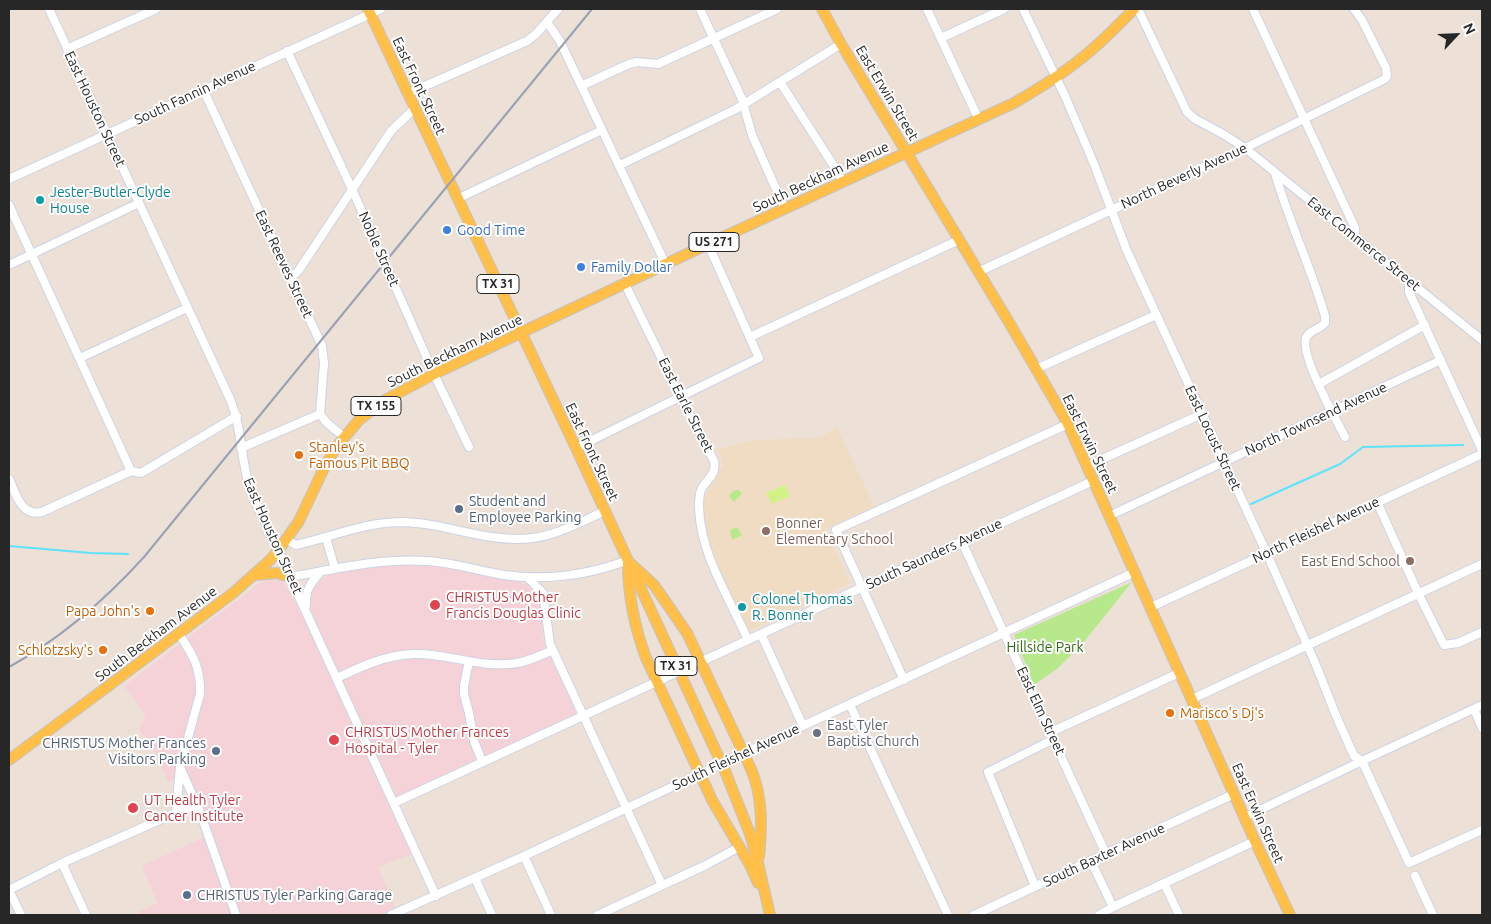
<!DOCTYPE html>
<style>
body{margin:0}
#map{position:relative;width:1491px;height:924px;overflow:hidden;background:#ece0d7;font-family:Ubuntu,sans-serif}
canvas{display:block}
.frame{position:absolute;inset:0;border:10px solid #272727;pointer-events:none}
.north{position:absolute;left:1431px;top:10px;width:50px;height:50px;-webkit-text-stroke:4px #fff;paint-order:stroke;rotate:65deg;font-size:14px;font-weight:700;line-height:20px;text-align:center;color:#272727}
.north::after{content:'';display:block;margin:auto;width:18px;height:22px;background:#272727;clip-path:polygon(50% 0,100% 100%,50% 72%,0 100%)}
</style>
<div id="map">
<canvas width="1491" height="924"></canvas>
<div class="frame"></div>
<div class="north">N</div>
</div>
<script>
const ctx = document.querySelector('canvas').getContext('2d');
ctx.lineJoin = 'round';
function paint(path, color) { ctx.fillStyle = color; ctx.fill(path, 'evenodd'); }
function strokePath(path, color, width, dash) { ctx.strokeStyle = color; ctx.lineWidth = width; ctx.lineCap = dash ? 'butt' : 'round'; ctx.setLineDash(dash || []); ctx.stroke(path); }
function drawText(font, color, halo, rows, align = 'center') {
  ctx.font = font + ' Ubuntu,sans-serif'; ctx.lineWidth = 4; ctx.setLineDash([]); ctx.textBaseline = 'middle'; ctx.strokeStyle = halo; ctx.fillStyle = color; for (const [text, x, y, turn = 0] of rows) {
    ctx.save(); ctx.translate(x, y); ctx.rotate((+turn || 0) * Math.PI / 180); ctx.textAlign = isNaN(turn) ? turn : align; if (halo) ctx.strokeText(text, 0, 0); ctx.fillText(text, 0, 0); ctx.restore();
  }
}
paint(new Path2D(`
 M837 427 874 506 825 529 850 583 749 631 711 551 706 534 703 508 704 497 723 465 717 449 756 440 819 438Z`), '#f0dcc3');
paint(new Path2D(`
 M385 565H417L440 567 519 581 530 586 538 595 541 602 543 641 576 711V714L387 801 412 854 378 867 396 909 380 915H140L138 912 158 903 142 866 211 834 187 773 168 782 154 750 139 730 146 715 124 686 260 583 270 580 283 581 305 620 312 616 310 602 311 594 314 587 324 577 335 573Z`), '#f4d2d8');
paint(new Path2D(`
 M734 490H739L742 494 734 502 729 496Z
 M737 527 742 535 732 540 730 530Z
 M1132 582 1083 643 1058 668 1034 685 1014 635Z`), '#b7e98c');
paint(new Path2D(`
 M785 485 790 496 772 504 766 493Z`), '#d1f286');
strokePath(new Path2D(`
 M1251 504 1340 464 1363 447 1463 445
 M9 546 91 553 128 554`), '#5de3fb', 2);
const minor = new Path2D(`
 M49 9 230 399C243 430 240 463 252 494L436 896
 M700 9 742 99 752 135 785 209
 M927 9 979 120
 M1023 9 1065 96 1094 164 1127 251 1267 554 1316 665 1337 718 1354 756 1362 761 1409 863 1482 830
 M1138 9 1187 112 1195 119 1223 134 1245 148 1482 340
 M1253 9 1355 228V238
 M547 22 560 41 666 265
 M941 38 1004 9
 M67 49 156 9
 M287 51 352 189 434 374 469 447
 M780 82 837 171 843 183
 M581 86 629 64 637 62 658 64 777 9
 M203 89 322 346 324 363 320 414 327 423 344 437
 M407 94 527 41 536 34 558 9
 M620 165 736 109 841 44
 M1275 173C1289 222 1311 267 1325 316V323C1320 329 1311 330 1307 336 1297 350 1337 422 1345 437
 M9 179 381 9
 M457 199 602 130
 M9 205 131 471
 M9 265 139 203
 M978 272 1245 148 1385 79 1387 76 1386 68 1362 20 1354 9
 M291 278 299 270 391 131 414 109
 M1409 280V292L1482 450
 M625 284 680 396 714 461C717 474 708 478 702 488 699 493 699 501 699 507 700 554 729 597 748 640
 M750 337 959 240
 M80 358 187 308
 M1036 369 1156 315
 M1319 384 1425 325
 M241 448 320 414
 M576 448 759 358 708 244
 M1087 466 1202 414
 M9 479C16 494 21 517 42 512L131 471 141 473 237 416
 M1377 502 1419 595 1444 645 1458 643 1482 632
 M1109 516 1441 360
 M326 538 335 569
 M287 540 296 545C332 537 361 523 400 522 445 522 488 544 533 538 558 535 582 521 605 511
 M962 542 1106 854
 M290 577C335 569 380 558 426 561 452 562 478 571 504 575 545 581 590 575 628 560
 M527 577 543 593 550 644 662 885
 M306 605C305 590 311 583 320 572
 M1151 607 1482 454
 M179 634C193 655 201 668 200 694L180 767 200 812 236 915
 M761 634 803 726
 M469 661 464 686V694L469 713 474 741 482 761
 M698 663 1093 481
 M337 678C362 666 386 655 414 654 448 653 482 669 517 663 530 661 541 655 553 650
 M904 680 836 530 1068 424
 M1192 699 1482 564
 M850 705 948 915
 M1474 709 1482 728
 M1051 732 1179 673
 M740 755 1135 572
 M394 803 665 678
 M176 813 180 767
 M1245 817 1362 761 1482 705
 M524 856 551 915
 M1091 861 1113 907
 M62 863 86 915
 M1415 876 1433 915
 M475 878 492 915
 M1164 883 1179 915
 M1035 886 988 772 1054 739
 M9 890 62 863 196 804
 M9 890 21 915
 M391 915 524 856 704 772
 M598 915 706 865 739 847
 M974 915 1234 794
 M1099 915 1113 907 1255 841`);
const major = new Path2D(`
 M368 9 576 448 725 771 750 834 758 863 770 915
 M822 9 841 44 1010 324 1068 424 1255 841 1290 915
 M630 563 654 585 687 633 751 769C763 797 762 827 759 857
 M628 564C628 595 635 628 646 658L712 800 750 865 758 883
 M254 575 277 573 290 577
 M9 760 233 593 269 561 278 551 299 521 325 466 337 446 359 420 385 400 434 374 708 244 1014 103C1040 88 1066 72 1089 52 1105 39 1119 24 1134 9`);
strokePath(minor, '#ccd3e3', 10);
strokePath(major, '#c3c3c3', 12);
strokePath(minor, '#fff', 8);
strokePath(major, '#ffbf49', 10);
strokePath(new Path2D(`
 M9 667C60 639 105 600 144 557L592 9`), '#99a0b4', 2);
const minorBridge = new Path2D(`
 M665 678 694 664
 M708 770 736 757`);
strokePath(minorBridge, '#ccd3e3', 10, []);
strokePath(minorBridge, '#fff', 8);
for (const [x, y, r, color] of [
 [40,200,5,"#0f9aa8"],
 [447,230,5,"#3f7fe0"],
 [581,267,5,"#3f7fe0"],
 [299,455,5,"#e8710a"],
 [459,509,5,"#5c6f8a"],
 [766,531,5,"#8d6e63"],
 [1410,561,5,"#8d6e63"],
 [435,605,6,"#e0444e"],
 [742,607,5,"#0f9aa8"],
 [150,611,5,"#e8710a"],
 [103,650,5,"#e8710a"],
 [1170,713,5,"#e8710a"],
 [817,733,5,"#6b7280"],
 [334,740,6,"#e0444e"],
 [216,751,5,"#5c6f8a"],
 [133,808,6,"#e0444e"],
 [187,895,5,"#5c6f8a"]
]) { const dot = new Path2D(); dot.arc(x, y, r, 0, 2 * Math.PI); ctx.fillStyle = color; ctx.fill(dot); strokePath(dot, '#fff', 2); }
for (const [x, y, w] of [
 [714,242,50],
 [498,284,42],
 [376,406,50],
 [676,666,42]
]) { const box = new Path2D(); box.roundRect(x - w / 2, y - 9.5, w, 19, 4); ctx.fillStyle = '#fff'; ctx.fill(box); strokePath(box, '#272727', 1); }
drawText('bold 12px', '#272727', null, [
 ["US 271",714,242],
 ["TX 31",498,284],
 ["TX 155",376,406],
 ["TX 31",676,666]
]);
drawText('14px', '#272727', '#fff', [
 ["East Front Street",419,86,65],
 ["South Fannin Avenue",195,93,-25],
 ["East Erwin Street",887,93,59],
 ["East Houston Street",95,109,65],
 ["North Beverly Avenue",1184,176,-25],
 ["South Beckham Avenue",821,177,-25],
 ["East Commerce Street",1364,244,39],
 ["Noble Street",379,249,66],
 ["East Reeves Street",284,264,65],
 ["South Beckham Avenue",455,351,-26],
 ["East Earle Street",686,405,63],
 ["North Townsend Avenue",1316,419,-25],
 ["East Locust Street",1213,438,65],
 ["East Erwin Street",1090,444,64],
 ["East Front Street",592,452,65],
 ["North Fleishel Avenue",1316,530,-25],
 ["East Houston Street",273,536,66],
 ["South Saunders Avenue",934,554,-25],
 ["South Beckham Avenue",156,634,-37],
 ["East Elm Street",1041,711,65],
 ["South Fleishel Avenue",736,757,-25],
 ["East Erwin Street",1258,813,66],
 ["South Baxter Avenue",1104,855,-25]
]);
drawText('14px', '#0d838f', '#fff', [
 ["Jester-Butler-Clyde",50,192],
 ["House",50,208],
 ["Colonel Thomas",752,599],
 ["R. Bonner",752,615]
], 'left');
drawText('14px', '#366cbe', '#fff', [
 ["Good Time",457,230],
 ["Family Dollar",591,267]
], 'left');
drawText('14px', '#c56008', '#fff', [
 ["Stanley's",309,447],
 ["Famous Pit BBQ",309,463],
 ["Papa John's",140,611,"right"],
 ["Schlotzsky's",93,650,"right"],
 ["Marisco's Dj's",1180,713]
], 'left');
drawText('14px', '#4e5e75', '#fff', [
 ["Student and",469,501],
 ["Employee Parking",469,517],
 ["CHRISTUS Mother Frances",206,743,"right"],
 ["Visitors Parking",206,759,"right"],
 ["CHRISTUS Tyler Parking Garage",197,895]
], 'left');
drawText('14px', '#785e54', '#fff', [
 ["Bonner",776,523],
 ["Elementary School",776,539],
 ["East End School",1400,561,"right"]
], 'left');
drawText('14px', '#be3a42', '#fff', [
 ["CHRISTUS Mother",446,597],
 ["Francis Douglas Clinic",446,613],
 ["CHRISTUS Mother Frances",345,732],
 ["Hospital - Tyler",345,748],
 ["UT Health Tyler",144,800],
 ["Cancer Institute",144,816]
], 'left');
drawText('14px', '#2e6a11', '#fff', [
 ["Hillside Park",1045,647]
]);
drawText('14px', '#5b616d', '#fff', [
 ["East Tyler",827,725],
 ["Baptist Church",827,741]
], 'left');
</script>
